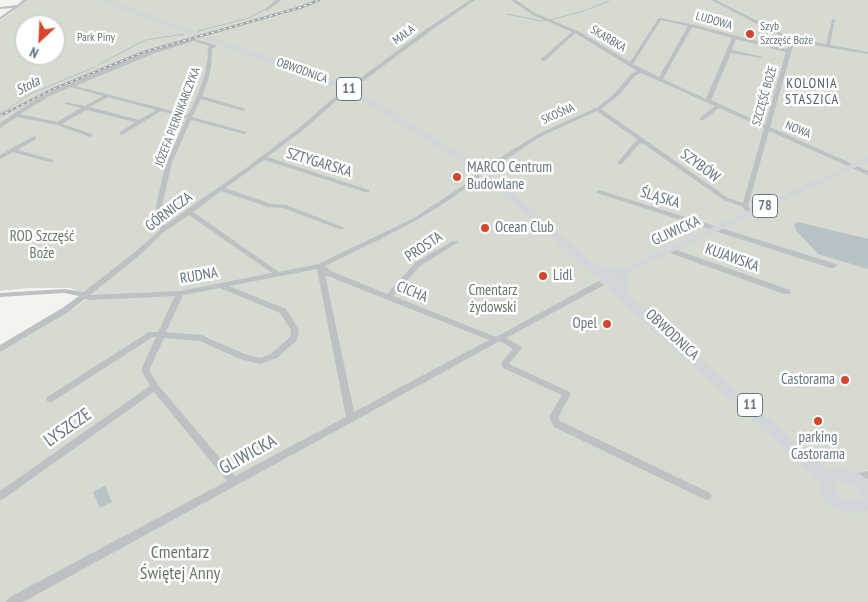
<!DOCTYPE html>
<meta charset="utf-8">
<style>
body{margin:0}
#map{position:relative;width:868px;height:602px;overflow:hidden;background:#f4f3f0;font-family:"PT Sans Narrow",sans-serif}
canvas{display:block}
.north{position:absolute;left:15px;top:15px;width:50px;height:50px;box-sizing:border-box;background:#fff;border:1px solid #c1c8cc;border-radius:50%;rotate:205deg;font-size:14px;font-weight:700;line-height:20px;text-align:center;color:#64767f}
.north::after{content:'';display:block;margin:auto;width:18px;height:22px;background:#d7442c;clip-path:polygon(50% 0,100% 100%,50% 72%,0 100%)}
</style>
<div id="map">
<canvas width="868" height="602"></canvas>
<div class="north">N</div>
</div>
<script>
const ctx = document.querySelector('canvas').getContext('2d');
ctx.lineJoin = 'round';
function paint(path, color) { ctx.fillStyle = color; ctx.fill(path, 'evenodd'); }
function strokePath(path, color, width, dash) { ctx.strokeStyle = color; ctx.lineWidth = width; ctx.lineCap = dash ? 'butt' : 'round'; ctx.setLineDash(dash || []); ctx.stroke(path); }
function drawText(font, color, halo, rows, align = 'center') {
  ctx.font = font + ' "PT Sans Narrow",sans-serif'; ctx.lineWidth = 5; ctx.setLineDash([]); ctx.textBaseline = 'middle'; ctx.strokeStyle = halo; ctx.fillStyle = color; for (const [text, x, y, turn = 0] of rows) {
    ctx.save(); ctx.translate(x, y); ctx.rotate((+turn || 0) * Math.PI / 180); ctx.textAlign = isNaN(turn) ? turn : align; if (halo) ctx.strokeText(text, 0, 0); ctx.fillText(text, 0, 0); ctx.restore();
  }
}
paint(new Path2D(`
 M28 0H868V484L858 502 868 511V602H0V351L75 308 90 296 70 288H30L0 291V21ZM25 25H55V55H25Z`), '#d6dad1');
paint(new Path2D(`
 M798 222 868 239V269L818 254 796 230 794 224Z
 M105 486 112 502 100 508 93 492Z`), '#b6c2c5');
strokePath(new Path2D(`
 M507 14 541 21 548 20
 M551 20 584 11 609 1
 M198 31 249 18 264 10
 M98 65 145 40 184 34
 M0 114 30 94 95 67`), '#b6c2c5', 1);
paint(new Path2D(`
 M23 0H28L0 20V17L13 8 0 9V7L17 5Z
 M276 0H281L267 11H265V9Z
 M470 0H475L429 32 335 102 303 130 267 157 369 190V192H365L264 160 225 188 271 204 286 205 343 227 344 228 343 229H339L283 208 268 207 221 191 193 212 279 272 318 264 414 218 464 185 479 172H483V174C436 215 380 239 325 266L331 271 387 294 416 262 453 241H457L458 242 457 243 420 266 393 296 496 337 602 279H608L609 281 608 283 506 338 521 346 522 348 509 364 570 392 571 394 558 417 560 421 710 493 712 496 710 499 707 500 704 499 554 427 549 417 562 395 503 368 501 363 513 349 500 341 23 602H6L8 598 227 481 154 392 3 499 0 500V491L150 386 141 370 156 337H153L53 401 50 402 47 401 46 399 47 397 149 332H158L175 296 92 300 85 299 70 311 0 352V345L64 307 79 296 64 293 0 297V293L64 289 84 292 136 251 160 230 156 206 166 162 187 118 161 111 122 135 119 133 120 132 135 122 86 110 62 124 92 134V136L90 137 57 125 17 117 0 128V123L25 106 46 94 151 51 194 39 216 45V47L212 49C212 66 209 81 202 96L246 109 243 111 201 99 192 117 247 132 244 134 191 120 172 162 162 206 165 225 249 166 299 128 331 100 425 30ZM194 41 210 46 208 48C208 74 199 92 188 115L75 86 155 53ZM71 87 103 96 85 106 65 102V104L81 108 57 122 20 114 50 96ZM108 97 156 110 139 120 90 107ZM189 215 272 273 180 291 90 295 140 255 165 231ZM317 269 346 417 235 476 158 385 149 370 164 338 200 341 240 359 260 364 277 358 297 340 299 330 286 309 229 286ZM325 274V275L489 340 354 412ZM220 288 280 313 291 330 290 337 271 354 260 358 245 354 201 335 166 332 183 295Z
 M511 0H516L535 13 582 33 630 62 658 19 660 18 691 24 787 49 790 41 711 0H716L793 39 826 44 832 20 835 19 830 45 868 52V54L794 42 770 127 868 171V175L769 131 748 206 754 213 751 215 749 214 743 207 724 200 642 143 639 144 622 164H618V162L635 142 638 140 597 111C579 119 561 127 544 135 524 145 497 171 475 170V168L495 161 538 134 598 107 615 93 631 74 637 71 575 33 545 61H541V59L572 32 533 15ZM661 20 688 26 659 77 633 64ZM692 27 732 38 726 51V52L706 99 663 79ZM736 39 786 52 765 125 711 100 731 53 761 58 763 57 732 50ZM641 73 715 106 700 118V120H704L719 108 764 128 743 203 728 198 601 109 619 95 635 76Z
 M34 136 36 137V139L18 150 53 160V162H49L13 152 0 159V155Z
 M599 190 836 264 837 266 833 268H830L597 193 596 192Z
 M667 248H671L790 290 791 292 790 294H784L667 252 666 250Z
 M868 471V479L853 482 850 481 848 478 850 475Z`), '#bdc1c4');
paint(new Path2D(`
 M868 157V162L672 252 608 283 605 284 601 281 602 279 666 248Z`), '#d1d6d9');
paint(new Path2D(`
 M98 0H107L352 87 466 157 513 193 595 265 627 270 628 272 625 279 629 290 626 293 828 471C842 466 858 470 868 481V510C848 518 817 507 820 481L507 197 460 161 346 91ZM603 272 617 274 615 279 616 284ZM836 480C847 481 857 485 861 496L859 500C847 501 833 496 834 482Z`), '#d1d6d9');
const rail = new Path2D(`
 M0 116 51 90 144 52 302 7 319 0`);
strokePath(rail, '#9ea5a9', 2.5);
strokePath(rail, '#fff', 1, [3]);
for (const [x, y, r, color] of [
 [750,34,5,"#d7442c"],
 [457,177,5,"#d7442c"],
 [485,228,5,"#d7442c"],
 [543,276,5,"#d7442c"],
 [607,324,5,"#d7442c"],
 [845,380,5,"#d7442c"],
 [818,421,5,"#d7442c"]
]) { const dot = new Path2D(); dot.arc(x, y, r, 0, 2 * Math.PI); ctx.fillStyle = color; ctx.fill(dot); strokePath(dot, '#fff', 2); }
drawText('12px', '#64767f', '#fff', [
 ["LUDOWA",714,21,16],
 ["MAŁA",404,35,-37],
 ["SKARBKA",608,39,31],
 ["OBWODNICA",302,71,20],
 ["SZCZĘŚĆ BOŻE",765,96,-74],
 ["SKOŚNA",558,114,-24],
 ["JÓZEFA PIERNIKARCZYKA",178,117,-69],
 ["NOWA",798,130,23]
]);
drawText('12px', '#64767f', '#fff', [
 ["Szyb",760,27],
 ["Szczęść Boże",760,41]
], 'left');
drawText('12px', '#697763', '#fff', [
 ["Park Piny",96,38]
]);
ctx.letterSpacing = '1px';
drawText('14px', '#525e65', '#fff', [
 ["KOLONIA",812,84],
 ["STASZICA",812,100]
]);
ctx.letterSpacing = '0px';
drawText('italic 14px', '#60777d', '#fff', [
 ["Stoła",28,86,-28]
]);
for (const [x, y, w] of [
 [349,89,25],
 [765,206,25],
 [750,405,25]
]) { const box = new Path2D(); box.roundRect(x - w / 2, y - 11.5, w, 23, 4); ctx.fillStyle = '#fff'; ctx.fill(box); strokePath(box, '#64767f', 1); }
drawText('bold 14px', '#64767f', null, [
 ["11",349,89],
 ["78",765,206],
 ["11",750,405]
]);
drawText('15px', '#64767f', '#fff', [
 ["SZTYGARSKA",319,163,17],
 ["SZYBÓW",700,166,36],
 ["ŚLĄSKA",660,198,17],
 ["GÓRNICZA",169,212,-37],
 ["GLIWICKA",676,231,-24],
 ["PROSTA",424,247,-34],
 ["KUJAWSKA",732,258,20],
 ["RUDNA",199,276,-10],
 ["CICHA",412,292,22],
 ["OBWODNICA",672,335,43]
]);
drawText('15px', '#64767f', '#fff', [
 ["MARCO Centrum",467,168],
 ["Budowlane",467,185],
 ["Ocean Club",495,228],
 ["Lidl",553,276],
 ["Opel",597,324,"right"],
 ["Castorama",835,380,"right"],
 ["parking",818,438,"center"],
 ["Castorama",818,455,"center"]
], 'left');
drawText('15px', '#697763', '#fff', [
 ["ROD Szczęść",42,237],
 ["Boże",42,254],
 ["Cmentarz",493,291],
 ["żydowski",493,308]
]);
drawText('18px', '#64767f', '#fff', [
 ["LYSZCZE",68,428,-35],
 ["GLIWICKA",248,455,-29]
]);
drawText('18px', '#697763', '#fff', [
 ["Cmentarz",180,553],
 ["Świętej Anny",180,574]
]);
</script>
